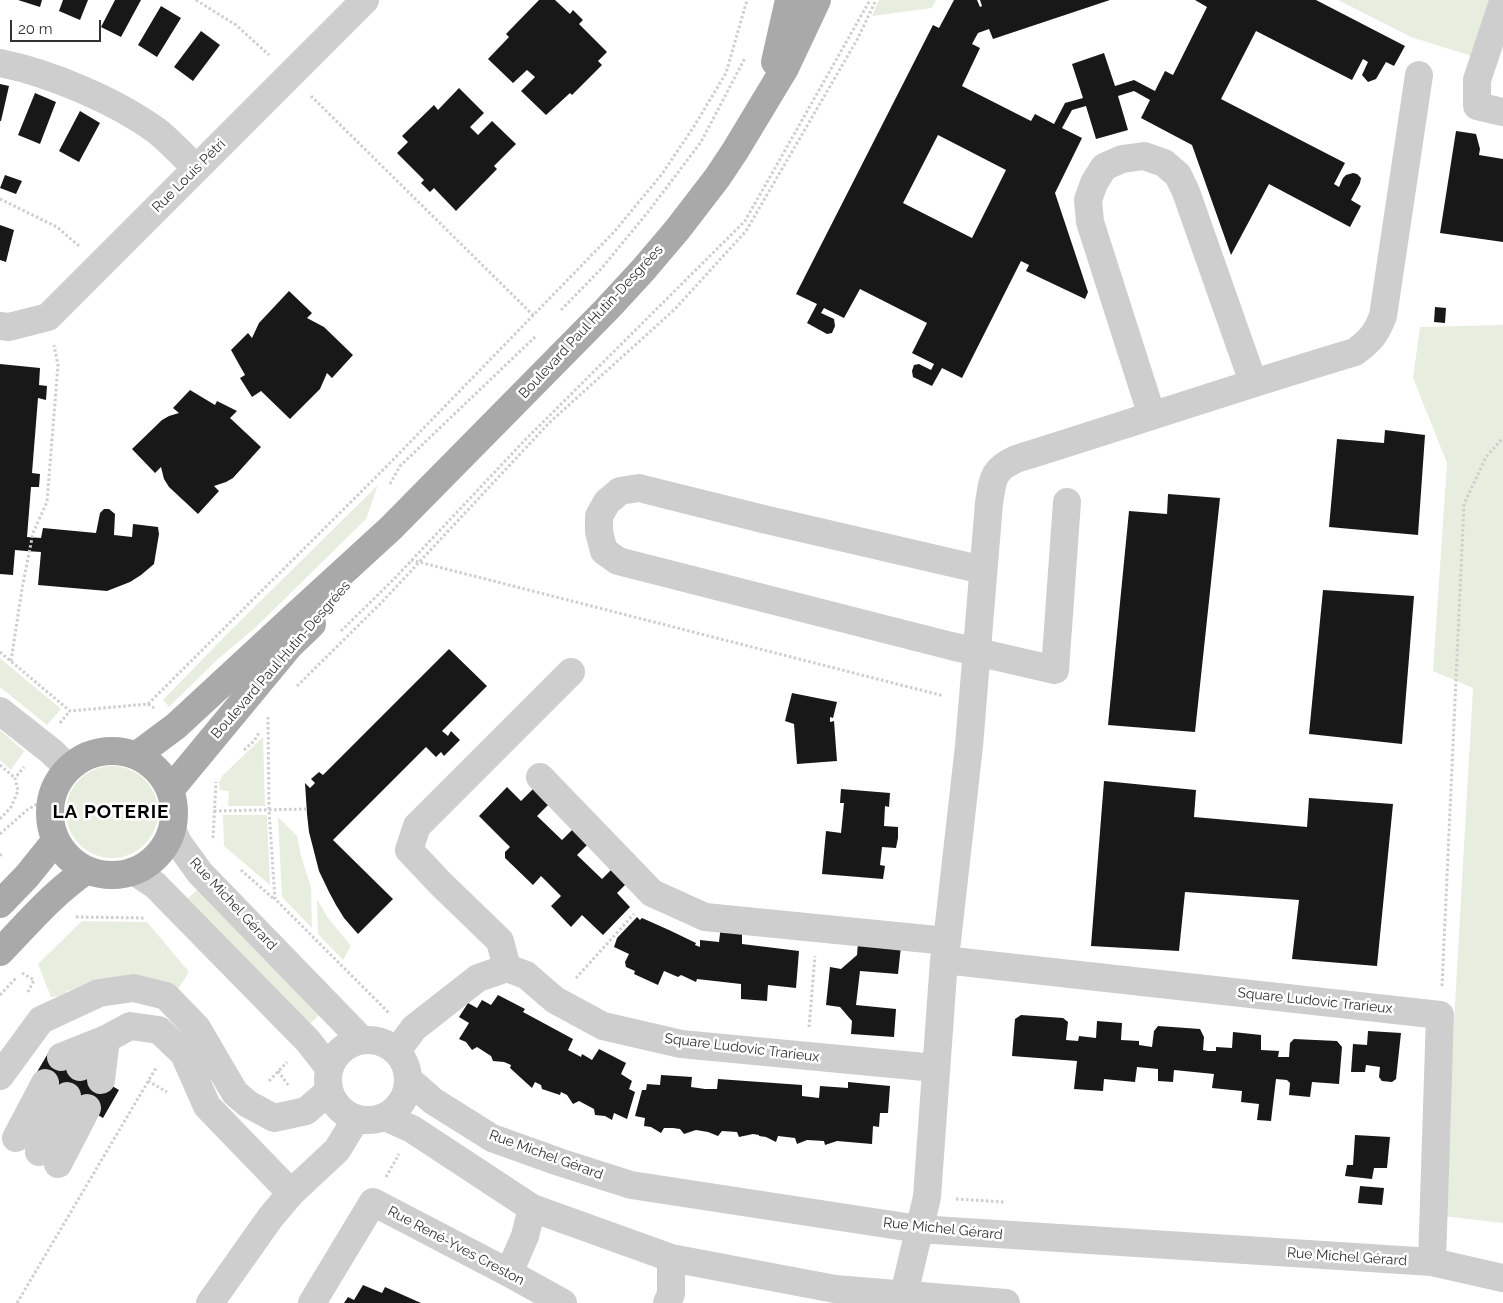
<!DOCTYPE html>
<meta charset="utf-8">
<style>
body{margin:0}
#map{position:relative;width:1503px;height:1303px;overflow:hidden;background:#fff;font-family:Raleway,sans-serif}
canvas{display:block}
.scale{position:absolute;left:10px;top:20px;width:91px;height:22px;box-sizing:border-box;border:2px solid #313131;border-top:0;padding-left:6px;font-size:15px;line-height:18px;white-space:nowrap;color:#313131;-webkit-text-stroke:4px #fff;paint-order:stroke}
</style>
<div id="map">
<canvas width="1503" height="1303"></canvas>
<div class="scale">20 m</div>
</div>
<script>
const ctx = document.querySelector('canvas').getContext('2d');
ctx.lineJoin = 'round';
function paint(path, color) { ctx.fillStyle = color; ctx.fill(path, 'evenodd'); }
function strokePath(path, color, width, dash) { ctx.strokeStyle = color; ctx.lineWidth = width; ctx.lineCap = dash ? 'butt' : 'round'; ctx.setLineDash(dash || []); ctx.stroke(path); }
function drawText(font, color, halo, rows, align = 'center') {
  ctx.font = font + ' Raleway,sans-serif'; ctx.lineWidth = 5; ctx.setLineDash([]); ctx.textBaseline = 'middle'; ctx.strokeStyle = halo; ctx.fillStyle = color; for (const [text, x, y, turn = 0] of rows) {
    ctx.save(); ctx.translate(x, y); ctx.rotate((+turn || 0) * Math.PI / 180); ctx.textAlign = isNaN(turn) ? turn : align; if (halo) ctx.strokeText(text, 0, 0); ctx.fillText(text, 0, 0); ctx.restore();
  }
}
paint(new Path2D(`
 M879 0H936L932 8 872 16Z
 M1338 0H1497L1481 59 1411 37Z
 M1503 325V1223L1443 1216 1473 688 1433 671 1447 463 1413 378 1420 327Z
 M378 485 366 519 255 628 219 658 169 707 163 700 227 634Z
 M0 658 61 709 47 725 0 687Z
 M0 730 24 751 11 770 0 760Z
 M263 737 265 806H228L229 791 220 790 219 782 223 775Z
 M66 812a46 46 0 1 1 92 0a46 46 0 1 1-92 0Z
 M223 815H267L270 885 224 846Z
 M278 817 297 836 301 856 311 887 312 928 282 897Z
 M202 885 323 1011 308 1026 186 900Z
 M317 899 328 918 351 946 343 960 318 934Z
 M82 921 147 922 189 972 175 994 103 982 67 991 64 996 51 997 38 964Z`), '#e8eedf');
paint(new Path2D(`
 M18 0H42L40 7Z
 M63 0H88L80 20 59 11Z
 M115 0H141L121 37 101 27Z
 M539 0H555L570 14 573 10 583 20 579 24 607 52 598 61 602 65 572 95 570 93 546 115 521 91 535 77 527 70 513 83 488 59 509 37 506 34Z
 M954 0H977L980 7 982 6 980 0H1110L993 39 989 29 978 33 972 44 980 48 962 86 1031 121 1035 114 1054 124 1065 103 1083 98 1072 64 1104 53 1115 86 1134 80 1155 91 1165 71 1173 75 1207 7 1195 0H1316L1405 46 1394 66 1386 62 1376 79 1368 82 1362 75 1368 62 1363 59 1352 80 1256 31 1221 99 1345 163 1334 184 1339 187 1343 178 1346 175 1353 173 1357 174 1361 178 1360 183 1351 200 1361 206 1350 227 1269 184 1231 255 1192 145 1141 118 1150 100 1134 91 1118 96 1128 130 1096 139 1086 106 1072 110 1062 128 1082 138 1055 193 1088 292 1085 299 1026 271 1029 265 1021 261 962 378 942 368 932 386 913 377 912 371 914 365 919 364 931 370 934 364 912 353 927 323 860 289 844 318 824 308 821 313 834 319 835 326 832 333 827 334 807 323 817 304 796 294 933 25 939 28ZM938 135 1006 170 972 238 903 203Z
 M161 6 181 18 157 57 138 45Z
 M201 31 220 45 193 81 174 67Z
 M0 84 9 86 1 121H0Z
 M459 88 484 113 470 127 478 135 492 121 516 144 494 166 497 169 456 211 434 188 430 192 421 183 424 180 397 153 408 142 402 136 434 105 438 110Z
 M35 93 56 102 40 144 18 135Z
 M80 111 100 123 79 162 59 151Z
 M1456 131 1476 134 1480 149 1479 155 1503 159V242L1440 233Z
 M5 175 22 181 16 194 0 188Z
 M0 225 14 230 6 262 0 260Z
 M289 291 312 313 307 318 324 327 353 355 332 378 327 373 320 389 290 419 261 391 252 397 240 378 245 375 231 350 248 333 252 338 259 323Z
 M1435 307 1446 308 1445 323 1434 322Z
 M0 364 40 368 39 385 47 386 46 400 38 398 32 473 40 474 39 487H31L27 537 41 538 43 528 96 533 100 513 104 509H109L115 514 114 535 132 537 133 524 158 527 159 534 154 564 141 575 130 582 107 591 38 585 41 552 26 551 15 550 13 575 0 574Z
 M190 390 215 405 217 401 237 411 230 418 261 447 233 478 226 482 214 486 219 491 198 514 169 487 164 479 161 467 155 473 132 449 162 420 169 416 179 413 173 408Z
 M1385 430 1425 435 1418 535 1329 527 1337 439 1384 443Z
 M1168 494 1220 498 1195 732 1108 725 1129 511 1167 514Z
 M1323 590 1414 596 1402 744 1309 734Z
 M449 649 487 686 442 731 448 736 451 731 460 740 444 756 441 752 436 757 426 747 333 840 393 899 358 934 344 918 336 905 329 892 319 871 309 832 307 814 305 783 310 788 315 783 311 779 319 772 323 775Z
 M792 693 837 702 833 718 830 717V722L834 721 837 761 797 764 794 724 785 721Z
 M1104 781 1196 790 1194 817 1307 827 1309 798 1393 804 1377 966 1292 959 1299 900 1185 892 1179 951 1091 946Z
 M507 787 521 801 533 789 548 805 537 816 562 840 573 829 588 844 577 855 602 879 613 868 628 882 617 893 630 907 603 935 582 915 571 927 551 906 561 896 541 876 533 885 505 858V852L510 847 479 816Z
 M841 789 890 793 889 807 885 806 884 826 898 827V838L896 848 882 847 880 865 885 866 883 879 822 874 826 831 841 833 844 803H840Z
 M637 917 640 920 642 918 669 930 696 943 695 945 700 947V940L719 942 721 925 742 929V944L799 951 796 988 768 985 767 1001 741 999V984L697 979 696 982 681 975 678 977 664 971 658 985 634 974 635 971 626 967 625 962 629 954 614 947 617 938Z
 M858 943 901 946 898 974 860 971 856 1005 896 1009 894 1037 851 1034 852 1021 840 1007 826 1005 830 967 841 969 857 955Z
 M498 995 525 1009 523 1012 573 1039 568 1050 581 1057 582 1054 592 1060 599 1049 626 1063 621 1074 632 1081 629 1089 635 1092 627 1119 614 1113 612 1120 605 1116 595 1115 594 1109 579 1101 573 1104 567 1095 561 1092 560 1095 542 1089 541 1085 535 1082 532 1088 510 1068 511 1065 504 1062 493 1061 491 1056 477 1047 472 1050 466 1042 459 1039 469 1023 459 1017 468 1003 477 1008 482 1000 491 1005Z
 M1021 1015 1063 1018 1068 1022 1066 1040 1078 1041 1079 1036 1096 1038 1097 1021 1122 1023 1121 1040 1139 1041V1045L1152 1047 1154 1031 1158 1026 1200 1029 1204 1037 1203 1050 1208 1051H1216V1047L1232 1048 1233 1032 1261 1035V1050L1279 1051 1278 1057H1289L1290 1043 1294 1039 1337 1041 1342 1047 1339 1084 1312 1082 1310 1097 1289 1095 1290 1083 1287 1080 1276 1079 1271 1121 1257 1120 1259 1104 1241 1102 1242 1091 1212 1088 1214 1074 1174 1070 1173 1082 1158 1081V1069L1137 1067 1135 1082 1104 1079 1103 1091 1074 1089 1077 1061 1012 1056 1015 1019Z
 M1368 1031 1401 1033 1396 1079 1392 1082 1382 1081 1379 1077 1380 1067 1366 1065 1365 1072H1351L1353 1044 1367 1045Z
 M50 1050 119 1090 103 1118 34 1077Z
 M661 1075 692 1077 691 1087 705 1089H717L718 1079 802 1085V1096L819 1098 820 1086 848 1088V1082L890 1086 888 1113H880L879 1127 873 1126 872 1144 837 1141 825 1145 824 1141 807 1140 797 1144 795 1138 778 1136 776 1142 766 1137 759 1136V1135L753 1134 739 1137 737 1132 722 1131 718 1136 708 1132 696 1130 684 1134 680 1129 673 1128H664L661 1133 651 1127 644 1126 645 1118 635 1116 642 1090H646L647 1084 660 1085Z
 M1355 1135 1390 1137 1387 1168H1374L1372 1179 1345 1176 1347 1165H1353Z
 M1360 1186 1384 1188 1382 1205 1358 1203Z
 M363 1285 382 1293 385 1287 421 1303H344L348 1297 354 1300Z`), '#181818');
strokePath(new Path2D(`
 M196 0 236 25 269 55
 M311 96 534 316
 M0 199 57 227 79 246
 M561 310 601 269 648 212 701 142 745 58
 M390 484 400 466 536 336
 M411 560 944 696
 M341 631 395 578 523 442 745 221 870 0
 M0 652 70 711 148 704 154 708
 M11 661 22 589 33 533 47 502 58 365 54 345
 M297 686 382 602 549 423 675 309 746 231 858 38 876 0
 M148 704 384 469 614 232 662 174 693 128 726 73 747 0
 M268 717 269 810 275 899 389 1013
 M60 723 70 711
 M244 750 254 741 260 731
 M0 765 15 778
 M214 811 307 809
 M0 819 11 807 18 791 15 778 24 767
 M0 834 27 810 51 796
 M213 838 216 782
 M0 856 2 853
 M241 870 274 899
 M76 917 145 918
 M22 973 34 980 27 994
 M576 978 634 914
 M1442 986 1464 504 1486 457 1503 438
 M0 995 16 978
 M809 1027 815 956
 M278 1071 288 1085
 M148 1081 167 1092
 M269 1081 287 1062
 M386 1177 399 1154
 M956 1199 1004 1202
 M17 1303 156 1068`), '#cecece', 3, [2.5, 2.5]);
strokePath(new Path2D(`
 M1503 2 1477 80V106L1503 112
 M0 63C50 73 116 101 157 131 171 142 183 156 196 168
 M0 326 9 327 48 317 365 0
 M1152 416 1090 222 1088 200 1094 183 1104 167 1122 159 1144 156 1164 163 1178 175 1186 192 1253 382
 M983 570 763 519 639 488 620 491 607 502 599 516V532L604 551 618 561 951 646 1055 670 1067 502
 M0 711 52 752 68 768
 M540 777 652 893 705 917 947 941
 M172 830 179 844 200 873 362 1040
 M134 871 155 885 308 1041 329 1068
 M944 960 1440 1015 1432 1262
 M507 968 500 941 440 883 409 850 417 826 571 672
 M328 1080a40 40 0 1 1 80 0a40 40 0 1 1-80 0Z
 M397 1051 414 1028 478 978 507 968 526 975 555 1000 603 1026 681 1044 935 1068
 M61 1057 106 1039 101 1080
 M80 1067 106 1039 130 1026 159 1030 184 1054 207 1106 291 1193
 M0 1076 41 1020 99 993 134 988 166 996 197 1028 235 1093 248 1104 274 1118 306 1111 329 1091
 M409 1080 433 1101 492 1138 559 1162 631 1185 919 1229 1432 1262 1503 1278
 M385 1117 412 1129 532 1208 671 1258 835 1289 1006 1303
 M16 1138 45 1083
 M39 1152 67 1096
 M58 1164 87 1108
 M509 1273 525 1236 532 1208
 M904 1294 927 1197 944 960 947 941 969 746 989 503C993 479 992 470 1016 459 1129 424 1241 386 1355 352 1371 340 1376 334 1383 316L1419 75
 M210 1303 270 1218 291 1193 337 1150 356 1119
 M312 1303 373 1202 509 1273 563 1303
 M667 1303 671 1294V1258`), '#cecece', 28);
strokePath(new Path2D(`
 M775 62 789 0
 M50 813a62 62 0 1 1 124 0a62 62 0 1 1-124 0Z
 M137 755 176 726 296 615 391 528 607 309 643 270 677 230 717 178 735 151 785 68 817 0
 M170 790 290 645 312 624
 M0 904 27 876 56 840
 M0 952C28 923 54 892 87 870`), '#a9a9a9', 28);
drawText('14px', '#313131', '#fff', [
 ["Rue Louis Pétri",189,176,-45],
 ["Boulevard Paul Hutin-Desgrées",591,322,-47],
 ["Boulevard Paul Hutin-Desgrées",281,660,-49],
 ["Rue Michel Gérard",233,904,47],
 ["Square Ludovic Trarieux",1315,1001,6],
 ["Square Ludovic Trarieux",742,1048,7],
 ["Rue Michel Gérard",546,1155,20],
 ["Rue Michel Gérard",943,1229,6],
 ["Rue René-Yves Creston",456,1246,28],
 ["Rue Michel Gérard",1347,1257,4]
]);
ctx.letterSpacing = '1px';
drawText('bold 19px', '#000', '#fff', [
 ["LA POTERIE",111,812]
]);
ctx.letterSpacing = '0px';
</script>
